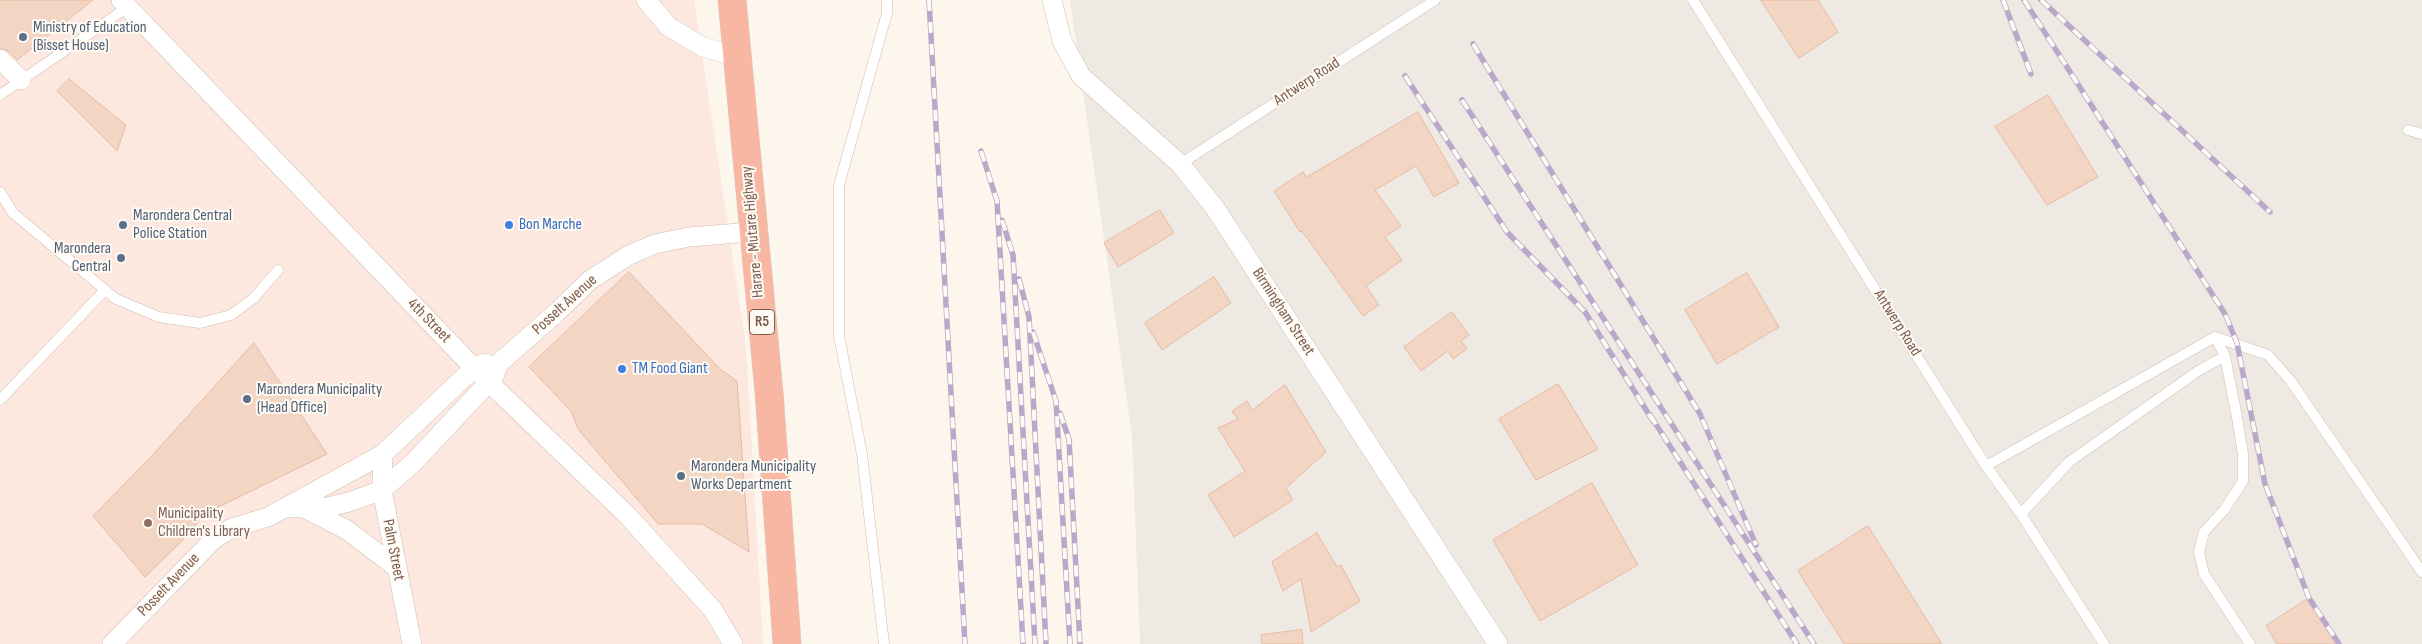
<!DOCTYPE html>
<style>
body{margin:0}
canvas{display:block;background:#fdf6ec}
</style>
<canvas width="2422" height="644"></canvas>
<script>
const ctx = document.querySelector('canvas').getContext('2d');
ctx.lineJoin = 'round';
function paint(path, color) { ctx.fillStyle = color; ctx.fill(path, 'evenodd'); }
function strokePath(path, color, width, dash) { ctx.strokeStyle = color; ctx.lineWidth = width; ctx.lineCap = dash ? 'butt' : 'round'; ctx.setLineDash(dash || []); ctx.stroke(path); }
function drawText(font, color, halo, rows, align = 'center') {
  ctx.font = font + ' "Sofia Sans Condensed",sans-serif'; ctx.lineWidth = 4; ctx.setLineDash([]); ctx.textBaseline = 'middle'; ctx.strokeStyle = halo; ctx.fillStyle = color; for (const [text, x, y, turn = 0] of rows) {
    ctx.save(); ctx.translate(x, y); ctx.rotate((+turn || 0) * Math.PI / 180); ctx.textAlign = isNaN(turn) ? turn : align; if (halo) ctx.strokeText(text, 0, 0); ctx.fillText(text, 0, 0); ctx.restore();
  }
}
paint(new Path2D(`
 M0 0H694L746 347 763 644H0Z`), '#fde8e0');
paint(new Path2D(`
 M1070 0H2422V644H1140L1132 436Z`), '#efe9e4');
const building = new Path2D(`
 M0 0H93L17 60 8 51 0 48Z
 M1761 0H1818L1838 32 1799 58Z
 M69 79 126 125 117 151 57 91Z
 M2048 95 2098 177 2047 205 1995 127Z
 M1418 112 1459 183 1434 197 1416 166 1375 190 1401 226 1385 237 1402 260 1366 286 1379 305 1363 316 1302 231 1300 232 1274 191 1303 172 1306 177Z
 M1160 210 1174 233 1118 267 1104 243Z
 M629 272 721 370 737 381 749 552 702 524H658L578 429 571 411 529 367Z
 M1747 273 1779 327 1717 364 1685 310Z
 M1214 277 1231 303 1162 350 1145 323Z
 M1452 312 1469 335 1461 341 1467 349 1453 359 1448 351 1421 371 1404 347Z
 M254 343 327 454 200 516 194 529 145 577 93 516 149 459Z
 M1558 384 1598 449 1536 480 1499 419Z
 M1285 385 1326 452 1286 488 1293 500 1234 537 1208 495 1245 471 1218 428 1238 419 1232 411 1247 401 1252 410Z
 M1592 483 1638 565 1540 621 1493 540Z
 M1868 526 1942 644H1844L1798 571Z
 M1317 533 1337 567 1341 565 1360 601 1311 632 1301 579 1283 591 1272 562Z
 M2309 598 2338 644H2277L2266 626Z
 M1302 630 1303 644H1262L1261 635Z`);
paint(building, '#f3d5c3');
strokePath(building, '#e6bba3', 1);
const lane = new Path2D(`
 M1693 0 1986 466 2021 514 2104 644
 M0 95 128 7
 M2408 130 2422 134
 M1180 164 1435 0
 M0 192 13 213 116 299 159 317 200 323 231 315 254 298 278 270
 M2215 337 2225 356 2237 417 2243 454V481L2224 510 2204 532 2199 552 2204 574 2250 644
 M0 400 105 290
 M1986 466 2215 337 2268 355 2290 380 2422 572
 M2021 514 2069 462 2198 371 2225 356
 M884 644 862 454 839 336V185L887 13V0`);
const street = new Path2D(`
 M121 0 474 368 627 515 713 610 733 644
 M646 0 669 27 703 47 738 57
 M1052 0 1062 41 1081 76 1180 164 1215 208 1498 644
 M0 59 21 80
 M383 454 382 490 412 644
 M302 507 347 530 397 568
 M286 508 328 507 349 502 382 490 413 463 489 382 494 376 499 363 555 314 590 280 629 255 655 244 689 237 752 232
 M112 644 214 539 232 528 268 517 383 454 474 368 485 363`);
const highway = new Path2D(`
 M732 0 769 392 787 644`);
strokePath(lane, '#d1beb0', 11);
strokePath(street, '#d1beb0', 20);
strokePath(highway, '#dad1cd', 29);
strokePath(lane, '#fff', 10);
strokePath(street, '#fff', 19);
strokePath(highway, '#f7b7a3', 28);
const rail = new Path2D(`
 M929 0 965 644
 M2003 0 2031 74
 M2024 0 2225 314 2237 343 2265 484 2309 598 2339 644
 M2041 0 2270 212
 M1473 44 1700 414 1756 545
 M1405 76 1507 232 1585 312 1653 421
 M1462 100 1814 644
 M981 151 997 201 1023 644
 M1002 220 1013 255 1035 644
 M1019 279 1029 317 1046 644
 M1033 332 1056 401 1070 644
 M1060 413 1069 439 1080 644
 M1650 415 1797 644`);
strokePath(rail, '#b9a8c9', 5.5);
strokePath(rail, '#fffaf3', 4, [11]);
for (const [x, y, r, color] of [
 [23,37,5,"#5c6f8a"],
 [123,225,5,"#5c6f8a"],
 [509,225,5,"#3f7fe0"],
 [121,258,5,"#5c6f8a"],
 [622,369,5,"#3f7fe0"],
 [247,399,5,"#5c6f8a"],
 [681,476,5,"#5c6f8a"],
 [148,523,5,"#8d6e63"]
]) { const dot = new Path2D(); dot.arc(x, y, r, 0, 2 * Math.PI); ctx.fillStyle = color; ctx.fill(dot); strokePath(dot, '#fffaf3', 2); }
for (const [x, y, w] of [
 [762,322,25]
]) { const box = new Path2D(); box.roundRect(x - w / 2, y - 12.5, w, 25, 4); ctx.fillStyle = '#fffaf3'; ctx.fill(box); strokePath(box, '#7a5c4d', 1); }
drawText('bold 15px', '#7a5c4d', null, [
 ["R5",762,322]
]);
drawText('16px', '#4e5e75', '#fffaf3', [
 ["Ministry of Education",33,28],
 ["(Bisset House)",33,46],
 ["Marondera Central",133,216],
 ["Police Station",133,234],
 ["Marondera",111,249,"right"],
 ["Central",111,267,"right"],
 ["Marondera Municipality",257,390],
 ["(Head Office)",257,408],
 ["Marondera Municipality",691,467],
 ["Works Department",691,485]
], 'left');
drawText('16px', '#7a5c4d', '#fffaf3', [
 ["Antwerp Road",1307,82,-33],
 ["Harare - Mutare Highway",753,232,-95],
 ["Posselt Avenue",565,305,-42],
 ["Birmingham Street",1283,312,57],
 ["4th Street",429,321,46],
 ["Antwerp Road",1897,323,58],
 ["Palm Street",393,550,79],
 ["Posselt Avenue",169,585,-46]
]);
drawText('16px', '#366cbe', '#fffaf3', [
 ["Bon Marche",519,225],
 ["TM Food Giant",632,369]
], 'left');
drawText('16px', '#785e54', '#fffaf3', [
 ["Municipality",158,514],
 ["Children's Library",158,532]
], 'left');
</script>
